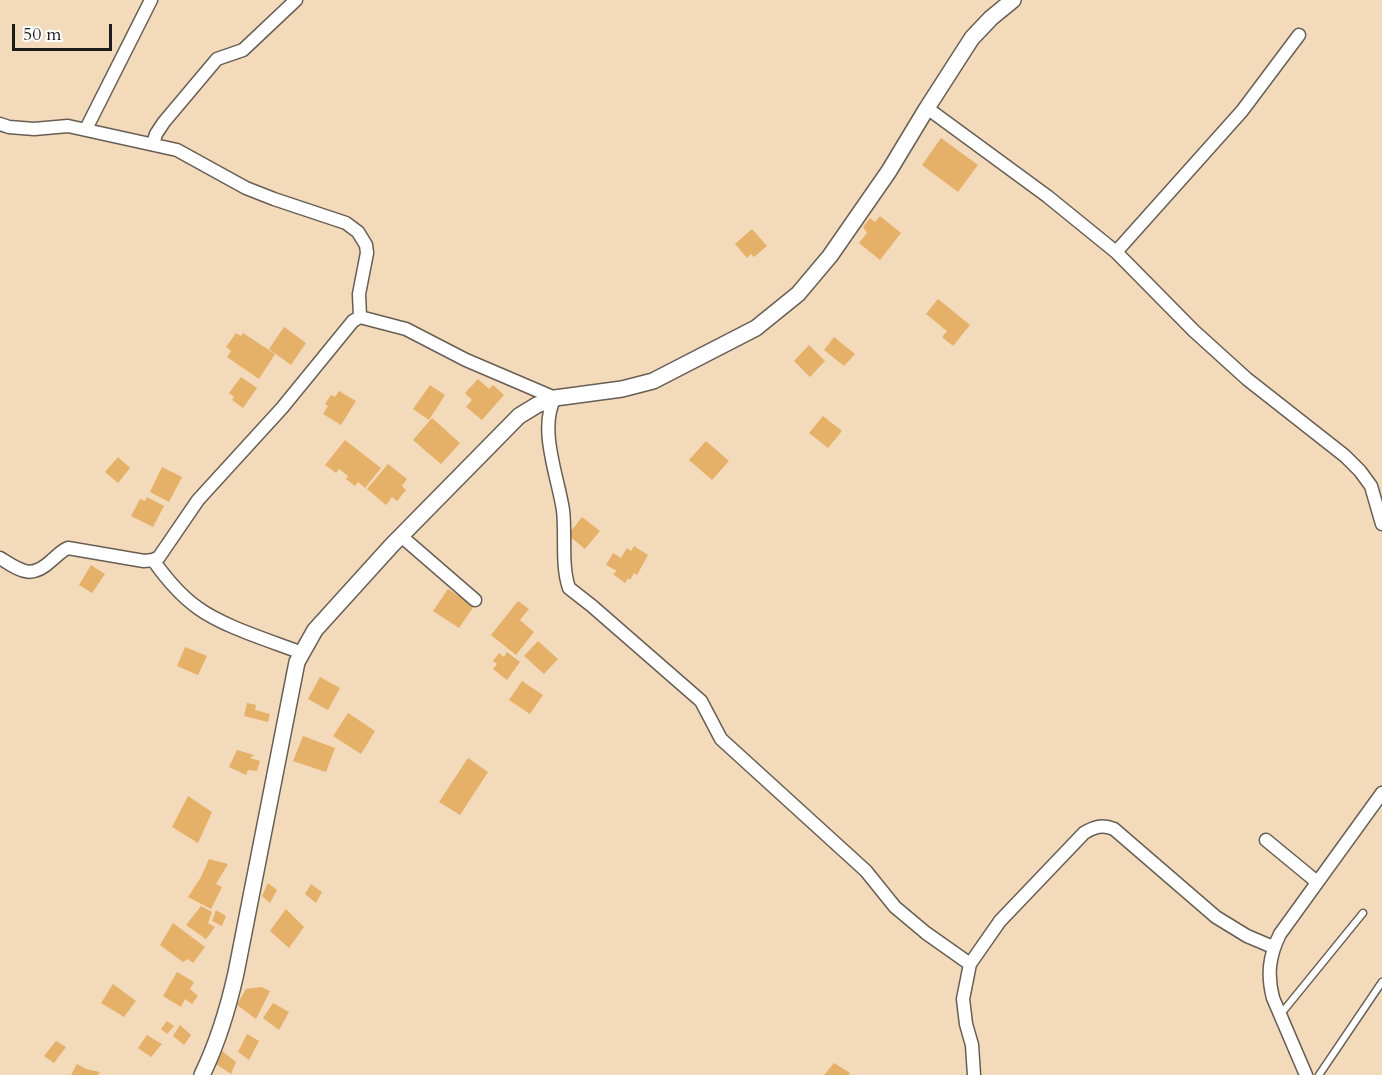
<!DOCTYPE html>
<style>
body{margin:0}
#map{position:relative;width:1382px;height:1075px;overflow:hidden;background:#f3dabb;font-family:Cardo,serif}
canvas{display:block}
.scale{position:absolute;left:12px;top:24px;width:100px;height:27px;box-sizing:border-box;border:3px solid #1c1c1c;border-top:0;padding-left:8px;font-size:18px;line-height:21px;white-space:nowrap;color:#1c1c1c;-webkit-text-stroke:4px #fff;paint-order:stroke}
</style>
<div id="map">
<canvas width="1382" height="1075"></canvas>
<div class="scale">50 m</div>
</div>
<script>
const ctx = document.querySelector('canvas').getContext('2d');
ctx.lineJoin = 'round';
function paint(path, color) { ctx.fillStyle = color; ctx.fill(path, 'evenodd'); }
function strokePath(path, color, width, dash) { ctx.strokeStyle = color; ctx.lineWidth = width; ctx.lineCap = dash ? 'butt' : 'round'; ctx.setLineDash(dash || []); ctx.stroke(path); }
paint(new Path2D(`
 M941 138 978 165 958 192 922 165Z
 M880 216 901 233 880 260 859 243 867 233 863 227 870 218 875 222Z
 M752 229 767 246 754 257 751 254 747 258 735 244Z
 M938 299 970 325 953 346 942 337 947 331 926 314Z
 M284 327 306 343 291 365 269 349Z
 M236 333 241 336 243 333 275 354 259 379 227 357 231 351 226 347Z
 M834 337 855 354 844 366 824 350Z
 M809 345 825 361 810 377 794 361Z
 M241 377 257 388 243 408 232 400 234 397 229 393Z
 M478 379 489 389 493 385 504 395 482 420 466 407 472 400 465 393Z
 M430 385 445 395 429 420 413 409Z
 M339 391 356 401 341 425 323 414 328 406 325 404 331 395 335 397Z
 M823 416 842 431 828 448 809 433Z
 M432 418 460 443 441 464 413 440Z
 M345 440 381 468 365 488 358 482 355 486 346 479 348 476 339 469 336 473 325 465Z
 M706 441 729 461 712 480 689 460Z
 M118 457 130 468 118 483 105 472Z
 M388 464 407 479 402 486 406 490 397 501 392 497 386 505 367 489Z
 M162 467 182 477 169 502 150 492Z
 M147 497 164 506 153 527 131 516 140 499 145 501Z
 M582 517 600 531 585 549 568 535Z
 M634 546 648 555 637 575 634 573 630 580 628 578 625 583 613 574 617 571 606 565 613 553 621 558 627 548 631 551Z
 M91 565 105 574 92 593 79 585Z
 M448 589 474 606 459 628 433 611Z
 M518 601 529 609 520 620 534 632 516 655 491 635Z
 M538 641 558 659 544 674 524 656Z
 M185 647 207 656 198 675 177 666Z
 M507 652 520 662 507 680 493 669 497 664 493 661 499 653 504 657Z
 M320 677 340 688 328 710 308 699Z
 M522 681 543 695 530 714 509 700Z
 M247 703 256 705 255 710 270 714 268 722 244 716Z
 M348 713 375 731 361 754 333 736Z
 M303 736 335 748 326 772 293 761Z
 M237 750 254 755 250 758 260 761 257 771 248 770 246 775 229 767Z
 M468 758 488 772 460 815 439 802Z
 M188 796 212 812 198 843 172 827Z
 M209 859 228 864 216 884 222 887 211 909 188 897 201 877Z
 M268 883 277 890 270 903 262 896Z
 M311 884 322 892 316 903 305 894Z
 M201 906 212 912 208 923 215 927 206 939 186 925Z
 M286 909 304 927 289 948 270 931Z
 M216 910 226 916 222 926 212 921Z
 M173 923 205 947 193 963 188 959 183 962 160 945Z
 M177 972 194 982 190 989 198 996 192 1004 185 999 181 1007 163 996Z
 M113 984 136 1001 124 1017 101 1003Z
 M261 987 270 991 256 1019 237 1005 246 989Z
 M273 1003 289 1012 279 1030 263 1018Z
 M167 1021 174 1026 167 1034 161 1029Z
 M180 1025 191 1035 184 1045 173 1036Z
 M247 1034 259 1041 249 1060 238 1052Z
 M147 1035 162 1044 151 1057 138 1048Z
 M56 1041 66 1047 54 1063 44 1056Z
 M222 1051 236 1062 231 1074 216 1064Z
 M834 1063 850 1073 849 1075H824Z
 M77 1064 86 1069 100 1072 98 1075H71Z`), '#e5b068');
const service = new Path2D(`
 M1280 1015 1363 913
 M1319 1075 1382 982`);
const minor = new Path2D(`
 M927 108 1047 196 1116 252 1194 331 1247 379 1345 456 1360 471 1371 486 1382 524
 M0 124 9 127 34 129 68 126 177 150 246 188 274 199 346 223 358 232 366 245 367 253 359 294 360 317
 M86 129 151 0
 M153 144 156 134 164 122 217 59 243 50 296 0
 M1116 252 1242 111 1299 35
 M401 536 475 600
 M0 558C21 571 31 580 52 560 57 556 61 551 68 548L144 561 153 560 159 557 198 500 282 408 353 321 360 317 406 329 466 360 555 398C538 428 558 477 563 510 566 535 561 565 569 588L592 606 701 701 721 739 866 871 895 907 926 933 970 964
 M153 560C165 577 181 596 198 608 224 627 271 641 302 653
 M1266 840 1317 882
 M974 1075 972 1045 966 1024 963 999 970 964 1000 921 1084 833C1094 827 1102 824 1114 829L1216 917 1247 936 1273 947
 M1306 1075 1273 998C1267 975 1269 956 1280 934L1382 793`);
const tertiary = new Path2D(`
 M202 1075C218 1042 228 1009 236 973L297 662 315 630 392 545 519 416 537 405 555 398 622 389 653 381 756 328 798 294 830 256 889 171 927 108 972 38 991 18 1013 0`);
strokePath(service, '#675e54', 9);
strokePath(minor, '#675e54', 15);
strokePath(tertiary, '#675e54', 18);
strokePath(service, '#fff', 6);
strokePath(minor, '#fff', 12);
strokePath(tertiary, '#fff', 15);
</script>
